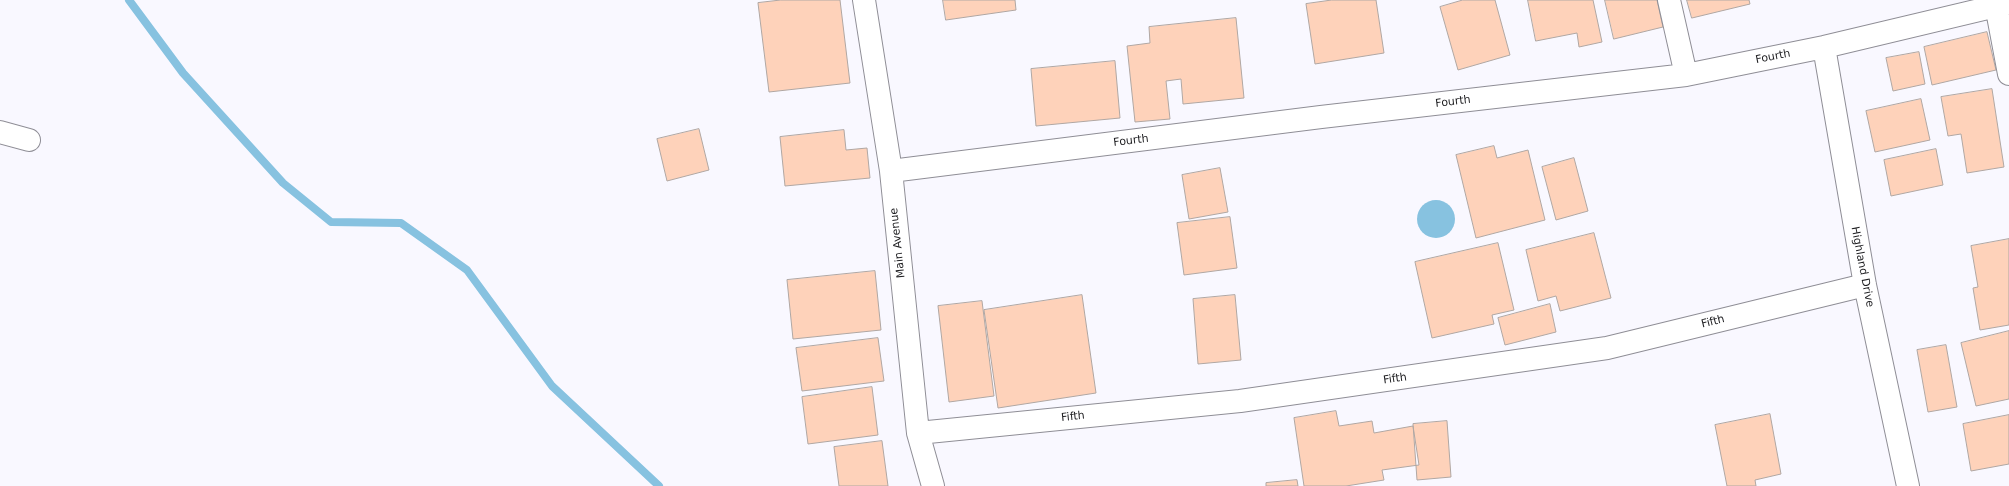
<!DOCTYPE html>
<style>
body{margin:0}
canvas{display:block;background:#f9f8ff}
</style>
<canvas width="2009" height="486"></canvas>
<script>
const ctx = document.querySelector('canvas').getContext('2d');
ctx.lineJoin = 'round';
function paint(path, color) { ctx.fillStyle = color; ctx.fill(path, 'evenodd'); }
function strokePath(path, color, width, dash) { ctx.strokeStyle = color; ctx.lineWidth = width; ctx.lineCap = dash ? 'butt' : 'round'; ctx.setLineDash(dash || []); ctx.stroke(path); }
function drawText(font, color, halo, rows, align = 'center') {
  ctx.font = font + ' "DejaVu Sans",sans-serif'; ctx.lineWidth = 3; ctx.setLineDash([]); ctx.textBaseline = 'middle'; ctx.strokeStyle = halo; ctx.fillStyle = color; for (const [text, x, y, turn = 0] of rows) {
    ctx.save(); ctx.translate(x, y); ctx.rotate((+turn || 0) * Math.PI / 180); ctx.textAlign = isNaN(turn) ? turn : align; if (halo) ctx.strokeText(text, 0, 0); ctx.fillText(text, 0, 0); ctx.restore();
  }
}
paint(new Path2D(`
 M1417 219a19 19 0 1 1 38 0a19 19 0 1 1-38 0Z`), '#87c2e0');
strokePath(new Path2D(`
 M129 0 183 73 283 183 331 222 401 223 467 270 552 386 659 486`), '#87c2e0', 8);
const building = new Path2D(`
 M781 0H840L850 83 769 92 758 3Z
 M943 0H1015L1016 10 946 20Z
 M1332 0H1376L1384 53 1315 64 1306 4Z
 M1463 0H1495L1510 55 1458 70 1440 7Z
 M1528 0H1593L1602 42 1579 47 1577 33 1536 41Z
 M1605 0H1657L1663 27 1614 39Z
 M1687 0H1749L1750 4 1692 18Z
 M1236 18 1244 98 1183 104 1181 79 1166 81 1170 119 1135 122 1127 46 1150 43 1149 27Z
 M1987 32 1996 70 1932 85 1924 47Z
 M1919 52 1925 84 1893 91 1886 58Z
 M1115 61 1120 118 1036 126 1031 69Z
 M1992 89 2004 167 1967 173 1961 134 1948 136 1941 97Z
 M1921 99 1930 140 1875 152 1866 111Z
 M699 129 709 170 667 181 657 139Z
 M844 130 846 150 867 148 870 178 785 186 780 137Z
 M1494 146 1497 158 1528 150 1545 220 1476 238 1456 155Z
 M1936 149 1943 185 1891 196 1884 160Z
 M1574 158 1588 211 1556 220 1542 167Z
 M1220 168 1228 212 1189 219 1182 175Z
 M1230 217 1237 268 1184 275 1177 223Z
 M1594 233 1611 298 1560 311 1556 296 1538 301 1526 250Z
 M2009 239V325L1980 330 1973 288 1978 287 1971 246Z
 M1498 243 1514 310 1492 315 1494 324 1432 338 1415 262Z
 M875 271 881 330 793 339 787 280Z
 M1082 295 1096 393 998 408 984 310Z
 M1235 295 1241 360 1198 364 1193 299Z
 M982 301 994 396 949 402 938 306Z
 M1550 304 1556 332 1505 345 1498 318Z
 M2009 331V399L1976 406 1961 343Z
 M878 338 884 381 802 391 796 348Z
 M1946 345 1957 407 1928 412 1917 350Z
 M872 387 878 435 808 444 802 397Z
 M1336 411 1339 426 1372 421 1374 433 1413 426 1419 465 1382 470 1384 480 1346 486H1304L1294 418Z
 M1770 414 1781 474 1755 480 1756 486H1727L1715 425Z
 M2009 415V464L1971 471 1963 424Z
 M1447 421 1451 477 1417 480 1413 424Z
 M882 441 888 486H839L834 447Z
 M1297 480 1298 486H1266V483Z`);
paint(building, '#fed2ba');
strokePath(building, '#b0a7a3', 1);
const street = new Path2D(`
 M864 0 891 171 918 433 933 486
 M1669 0 1686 75
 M1996 5 2009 74
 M1824 47 1865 285 1908 486
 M0 132 29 140
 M891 171 1321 117 1686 75 1824 47 2009 3
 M918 433 1240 401 1607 348 1865 285`);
strokePath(street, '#8f8e96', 24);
strokePath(street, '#fff', 22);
drawText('11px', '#1e1e21', '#fff', [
 ["Fourth",1773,57,-11],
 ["Fourth",1453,102,-7],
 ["Fourth",1131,141,-7],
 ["Main Avenue",898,243,-96],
 ["Highland Drive",1862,267,79],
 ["Fifth",1713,322,-14],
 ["Fifth",1395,379,-8],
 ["Fifth",1073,417,-6]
]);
</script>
